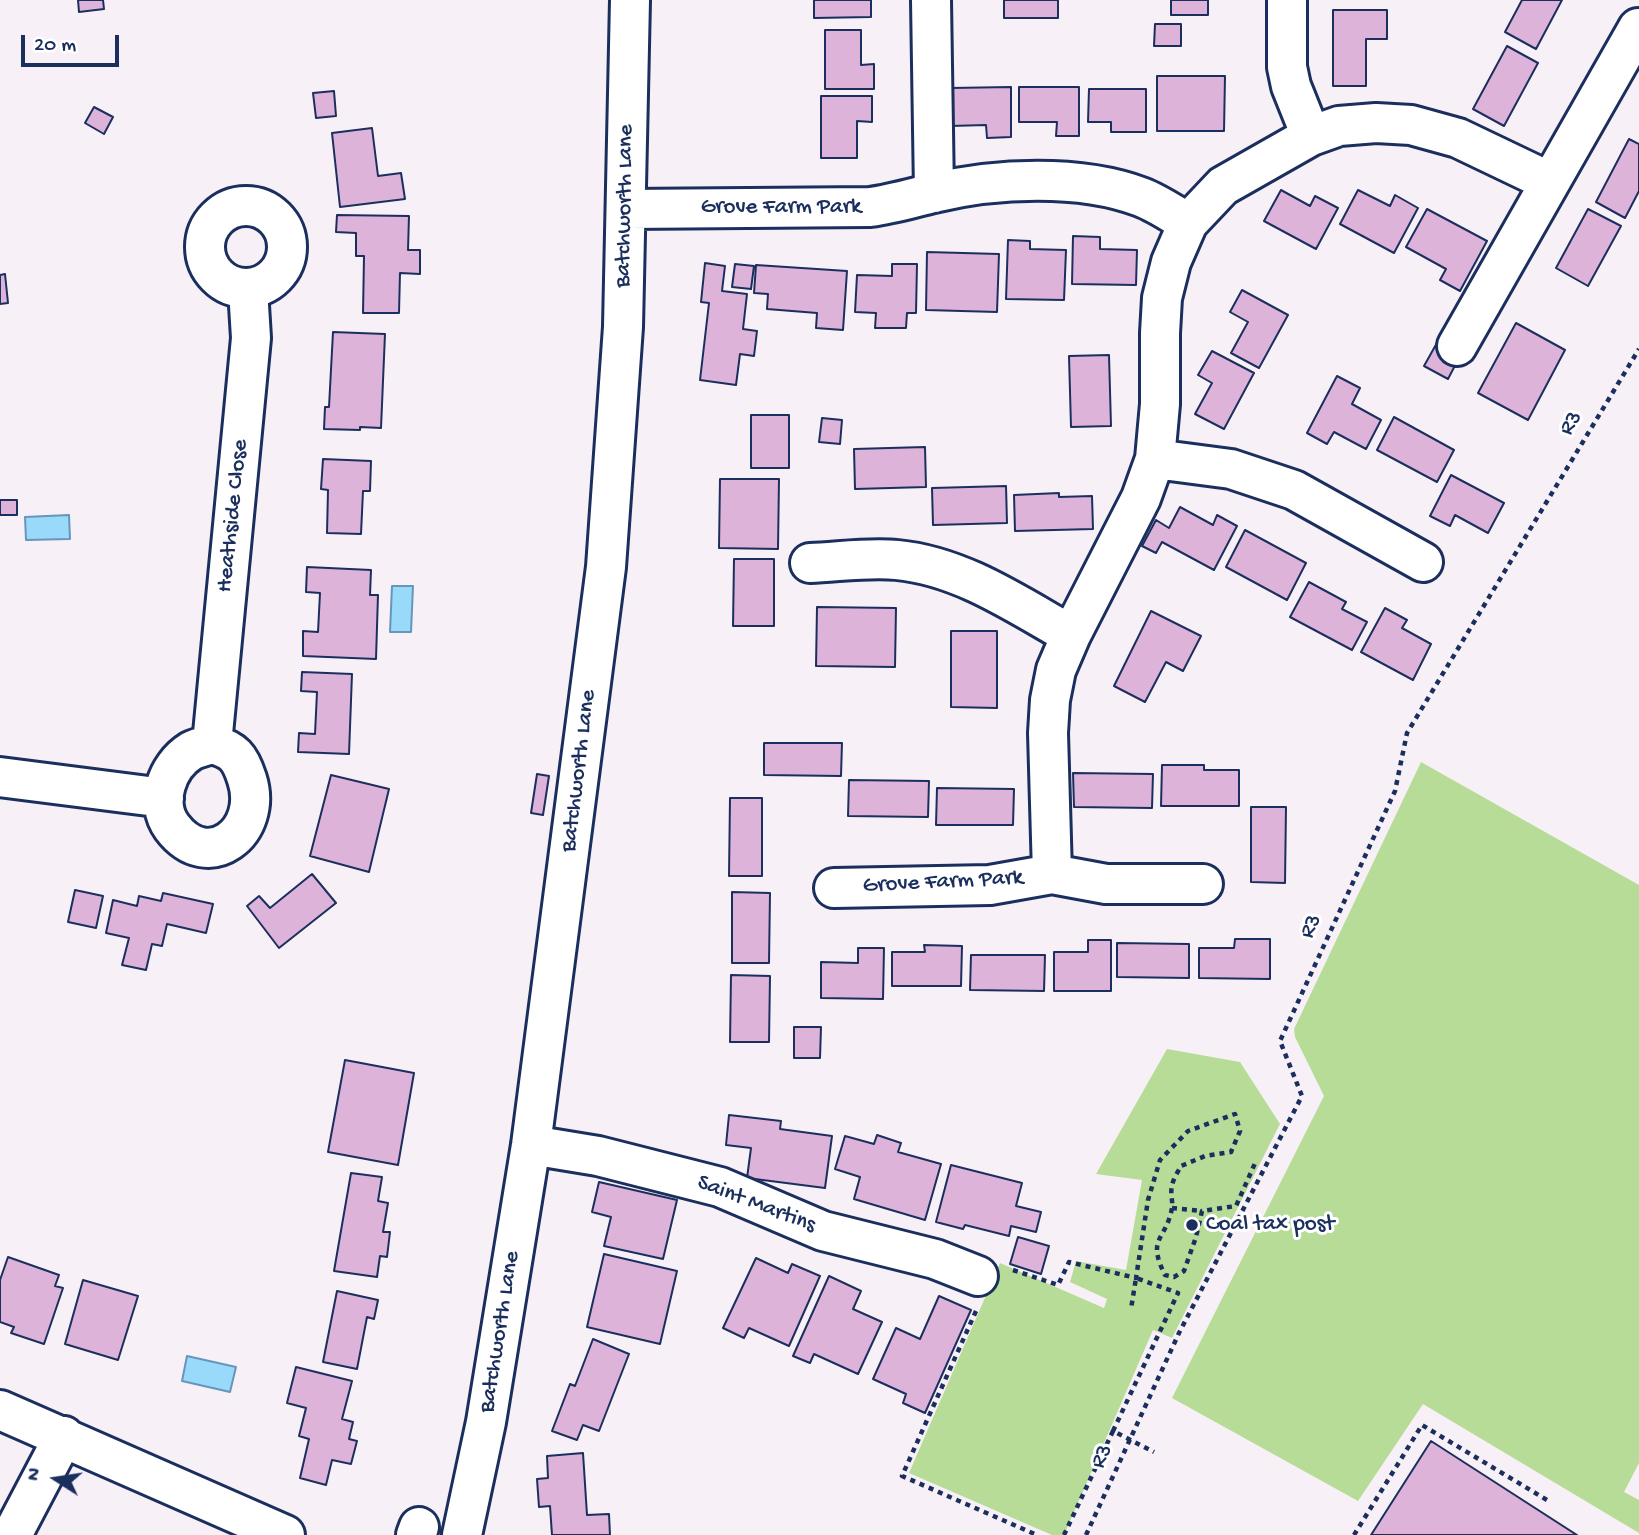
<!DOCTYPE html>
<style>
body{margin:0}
#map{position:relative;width:1639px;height:1535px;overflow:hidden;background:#f8f0f7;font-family:"Gochi Hand",sans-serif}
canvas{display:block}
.north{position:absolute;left:21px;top:1444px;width:70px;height:70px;-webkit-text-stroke:5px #fff;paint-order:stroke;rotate:282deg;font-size:19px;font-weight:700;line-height:28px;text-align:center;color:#1b2f5e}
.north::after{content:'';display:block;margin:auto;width:24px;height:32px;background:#1b2f5e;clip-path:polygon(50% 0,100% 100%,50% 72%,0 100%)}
.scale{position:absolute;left:21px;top:35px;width:98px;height:32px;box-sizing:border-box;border:4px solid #1b2f5e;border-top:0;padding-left:9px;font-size:21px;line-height:24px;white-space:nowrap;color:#1b2f5e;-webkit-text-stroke:5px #fff;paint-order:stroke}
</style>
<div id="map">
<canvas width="1639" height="1535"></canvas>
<div class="north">N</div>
<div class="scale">20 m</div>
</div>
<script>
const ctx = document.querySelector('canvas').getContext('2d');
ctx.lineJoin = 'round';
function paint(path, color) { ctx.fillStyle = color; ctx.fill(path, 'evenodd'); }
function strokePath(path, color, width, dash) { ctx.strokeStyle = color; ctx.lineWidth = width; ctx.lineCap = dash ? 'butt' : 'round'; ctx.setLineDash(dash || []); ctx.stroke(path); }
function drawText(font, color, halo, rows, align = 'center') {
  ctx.font = font + ' "Gochi Hand",sans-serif'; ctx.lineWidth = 6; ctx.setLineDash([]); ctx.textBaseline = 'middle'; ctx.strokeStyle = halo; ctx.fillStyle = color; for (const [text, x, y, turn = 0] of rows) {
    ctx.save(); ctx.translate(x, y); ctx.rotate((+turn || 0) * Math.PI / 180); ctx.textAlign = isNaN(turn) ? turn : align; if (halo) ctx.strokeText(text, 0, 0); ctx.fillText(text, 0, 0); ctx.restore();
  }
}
paint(new Path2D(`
 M1421 762 1639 885V1463L1624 1492 1639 1500V1533L1423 1404 1358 1501 1172 1398 1324 1096 1295 1037 1294 1029Z
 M1167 1049 1240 1062 1280 1124 1172 1338 1153 1330 1064 1535H1052L909 1473 1000 1263 1104 1308 1107 1299 1070 1282 1076 1261 1126 1270 1142 1180 1096 1174Z`), '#b7dc97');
const water = new Path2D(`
 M69 515 70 539 26 540 25 517Z
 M392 586H413L411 632H390Z
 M187 1356 236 1367 230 1392 182 1381Z`);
paint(water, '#99d9fa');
strokePath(water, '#6795bc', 2);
const building = new Path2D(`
 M78 0H103L104 9 79 12Z
 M814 0H871V17L814 18Z
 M1004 0H1058V18H1004Z
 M1171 0H1208V15H1171Z
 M1522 0H1562L1536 49 1505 32Z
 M1333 10H1387V39H1366V86H1333Z
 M1155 24H1181V46H1154Z
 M825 30H861V65L874 64V89H825Z
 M1507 46 1538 63 1504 126 1473 109Z
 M1157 76H1225L1224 131H1157Z
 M1011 87V137L987 138 986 125 950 126V88Z
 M1019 87H1079V136H1056L1057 122H1019Z
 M1089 89H1146V132H1111V122H1088Z
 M334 91 336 116 316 118 313 93Z
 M821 96H872V122L857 121V158H821Z
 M94 107 113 117 104 134 85 123Z
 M372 128 378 176 401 173 405 199 340 207 332 133Z
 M1629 139 1639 144V191L1625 218 1596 202Z
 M1281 190 1310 206 1315 196 1338 208 1316 249 1264 221Z
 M1358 190 1390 206 1395 195 1418 208 1394 253 1340 224Z
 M1427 209 1487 241 1460 291 1440 280 1446 269 1406 247Z
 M1588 209 1621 226 1588 286 1556 268Z
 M337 215 409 216 408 250H420V274L400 273 399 313H363L364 256H356V233L336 232Z
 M1073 236 1100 237V249L1137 250 1136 285 1072 284Z
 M1008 240 1030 241V249L1066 250 1064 300 1006 299Z
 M927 252 999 254 997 312 926 310Z
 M705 263 725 266 722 291 747 294 743 329 757 331 754 356 740 354 736 385 700 380 709 303 701 302Z
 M735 264 754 266 751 289 732 287Z
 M892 264H917L916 313H907L906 328H875L876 313 855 312 857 275 892 276Z
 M756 265 847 271 843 330 816 328 817 313 767 309 768 294 754 293Z
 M5 274 8 303 0 304V275Z
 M1242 290 1288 315 1259 368 1231 353 1248 322 1230 312Z
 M1516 323 1565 350 1528 420 1478 393Z
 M333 332 385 334 381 428 360 427V430L324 429 325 407H329Z
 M1438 341 1461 354 1448 379 1424 366Z
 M1212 351 1254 373 1224 429 1195 414 1212 383 1198 375Z
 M1109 355 1111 426 1071 427 1069 356Z
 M1337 376 1360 388 1352 404 1381 420 1366 449 1334 432 1327 444 1307 433Z
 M751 415H789V468H751Z
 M1394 417 1454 450 1437 482 1377 450Z
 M822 418 842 420 840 444 819 442Z
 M925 447 926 487 855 489 854 449Z
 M323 459 371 461 370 491H363L361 534 327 533 328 490 321 489Z
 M1451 475 1504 503 1488 533 1455 515 1450 526 1430 516Z
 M720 479H779L778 549 719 548Z
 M1006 486 1007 523 933 525 932 488Z
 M1059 493V497L1092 496 1093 529 1015 531 1014 495Z
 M0 500H17V515H0Z
 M1180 507 1213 525 1217 515 1237 526 1214 570 1162 542 1156 553 1142 546 1156 520 1169 528Z
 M1245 530 1306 563 1287 600 1226 567Z
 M734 559H774V626H733Z
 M307 567 371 570 370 595H378L376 659 303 656V631L318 632 320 593 306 592Z
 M1309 582 1346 602 1342 609 1367 622 1352 650 1290 617Z
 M817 607 896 608 895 667 816 666Z
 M1385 608 1407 620 1402 628 1431 644 1413 680 1361 652Z
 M1151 611 1201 636 1183 671 1166 662 1145 702 1114 686Z
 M951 631H997V708L951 707Z
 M302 672 352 674 349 754 298 752 299 733 315 734 317 692 301 691Z
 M764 743H842L841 776 764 775Z
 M1162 765H1204V770H1239V806H1161Z
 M1073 773 1153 774 1152 808 1074 807Z
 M537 774 549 776 543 815 531 813Z
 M331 775 389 789 369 872 310 856Z
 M849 780 929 781 928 817 848 816Z
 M937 788 1014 789 1013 825H936Z
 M730 798H762V876H729Z
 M1251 807H1286L1285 883 1251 882Z
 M312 874 336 903 279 948 247 906 259 896 270 908Z
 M75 890 103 896 96 928 68 922Z
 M732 892 770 893 769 963H732Z
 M163 893 213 904 206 933 167 924 162 946 152 944 146 970 122 965 129 938 106 933 113 900 137 906 139 896 161 901Z
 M1235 939H1270V979L1199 978V948H1234Z
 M1088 940H1111V991H1054V952H1088Z
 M1117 943 1189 944V978L1117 977Z
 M924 945 962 946 961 986H892V952H925Z
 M858 948H884L883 999 821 998V962L858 963Z
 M971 955H1045L1044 991 970 990Z
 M731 975 770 976 769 1042H730Z
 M794 1027H821L820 1058H794Z
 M345 1060 414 1073 398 1165 328 1152Z
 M729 1115 781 1121 780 1129 832 1136 825 1188 747 1178 751 1148 726 1145Z
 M877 1135 901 1143 898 1152 941 1164 925 1220 854 1199 860 1177 835 1169 845 1136 874 1144Z
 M951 1165 1022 1183 1016 1206 1041 1212 1036 1232 1011 1226 1009 1236 965 1225 963 1229 936 1222Z
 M351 1173 382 1177 378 1201 388 1203 383 1232H390L387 1257 380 1256 377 1277 334 1271Z
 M599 1182 677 1200 663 1259 604 1246 611 1217 592 1212Z
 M1018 1237 1049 1246 1041 1274 1010 1264Z
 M604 1254 677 1271 660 1344 587 1327Z
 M8 1257 59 1275 55 1286 63 1288 44 1344 11 1333 14 1327 0 1322V1280Z
 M756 1258 788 1273 792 1264 820 1276 789 1346 749 1328 744 1338 723 1328Z
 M829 1276 861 1291 853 1309 882 1322 858 1374 814 1354 810 1363 793 1356Z
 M83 1280 138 1296 118 1360 65 1344Z
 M337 1291 378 1300 374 1319 367 1317 357 1369 323 1362Z
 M939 1296 971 1310 925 1413 903 1403 906 1394 873 1379 896 1328 920 1339Z
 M593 1339 629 1354 599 1431 583 1425 577 1440 552 1431 570 1384 575 1386Z
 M296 1367 352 1381 342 1419 353 1422 349 1439 357 1441 351 1464 332 1460 326 1485 300 1478 309 1439 299 1436 306 1408 287 1403Z
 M1431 1441 1577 1535H1371Z
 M583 1453 587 1515 609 1514 610 1535H552L550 1506 539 1507 537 1479 548 1478 547 1456Z`);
paint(building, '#deb3d9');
strokePath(building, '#1b2f5e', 2);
const minor = new Path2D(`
 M931 0 934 193
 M1287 0V67L1291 86 1311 136
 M205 247a41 41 0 1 1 82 0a41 41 0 1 1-82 0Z
 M627 209 870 207C892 204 912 198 933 193 995 178 1080 174 1141 197 1157 203 1173 214 1188 223
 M1457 346 1638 28
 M1155 459 1231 469 1294 490 1423 562
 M810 563C838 562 869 557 897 560 961 566 1016 604 1071 635
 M212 744 251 338 248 289
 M212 744C234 750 240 757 247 779 264 832 208 875 172 827 154 802 167 766 191 751 197 748 205 746 212 744Z
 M0 777 164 798
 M1052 874 1048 733 1050 700 1056 670 1071 635 1141 498 1155 459 1160 404V333L1162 298 1171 262 1188 223 1223 186 1311 136 1339 126 1376 123 1411 125 1458 138 1550 182
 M834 888 990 885 1052 874 1106 884H1203
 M531 1145 598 1156 720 1187 823 1231 935 1259 978 1276
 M0 1410 285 1535
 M12 1535 64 1436
 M416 1535 419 1527
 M462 1535 486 1422 531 1145 606 567 623 327 630 0`);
strokePath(minor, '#1b2f5e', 44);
strokePath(new Path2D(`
 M1172 1208 1202 1211
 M1013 1270 1058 1285 1069 1262 1136 1278 1148 1200 1160 1160 1188 1131 1235 1114 1240 1131 1231 1152 1205 1156 1181 1166C1178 1172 1173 1179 1172 1186 1170 1193 1173 1201 1172 1208 1166 1241 1146 1237 1165 1275L1174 1277 1184 1271 1196 1237 1202 1211 1236 1206 1256 1161
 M976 1311 902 1476 1037 1535
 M1113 1431 1178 1293 1136 1278 1131 1309
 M1064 1535 1113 1431 1154 1452
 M1086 1535 1179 1333 1302 1096 1280 1041 1395 791 1407 733 1639 349
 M1354 1535 1422 1425 1547 1500`), '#1b2f5e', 4.5, [5, 5]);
strokePath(minor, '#fff', 38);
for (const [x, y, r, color] of [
 [1192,1225,7,"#1b2f5e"]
]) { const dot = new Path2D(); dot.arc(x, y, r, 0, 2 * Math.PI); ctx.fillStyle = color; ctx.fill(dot); strokePath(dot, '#fff', 2.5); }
drawText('23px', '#1b2f5e', '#fff', [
 ["Batchworth Lane",626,206,-89],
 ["Grove Farm Park",781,208],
 ["R3",1572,424,-58],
 ["Heathside Close",234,516,-84],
 ["Batchworth Lane",580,771,-83],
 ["Grove Farm Park",943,883,-3],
 ["R3",1312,927,-65],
 ["Saint Martins",756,1205,21],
 ["Batchworth Lane",501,1332,-81],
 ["R3",1103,1457,-65]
]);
drawText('23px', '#1b2f5e', '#fff', [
 ["Coal tax post",1206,1225]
], 'left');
</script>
